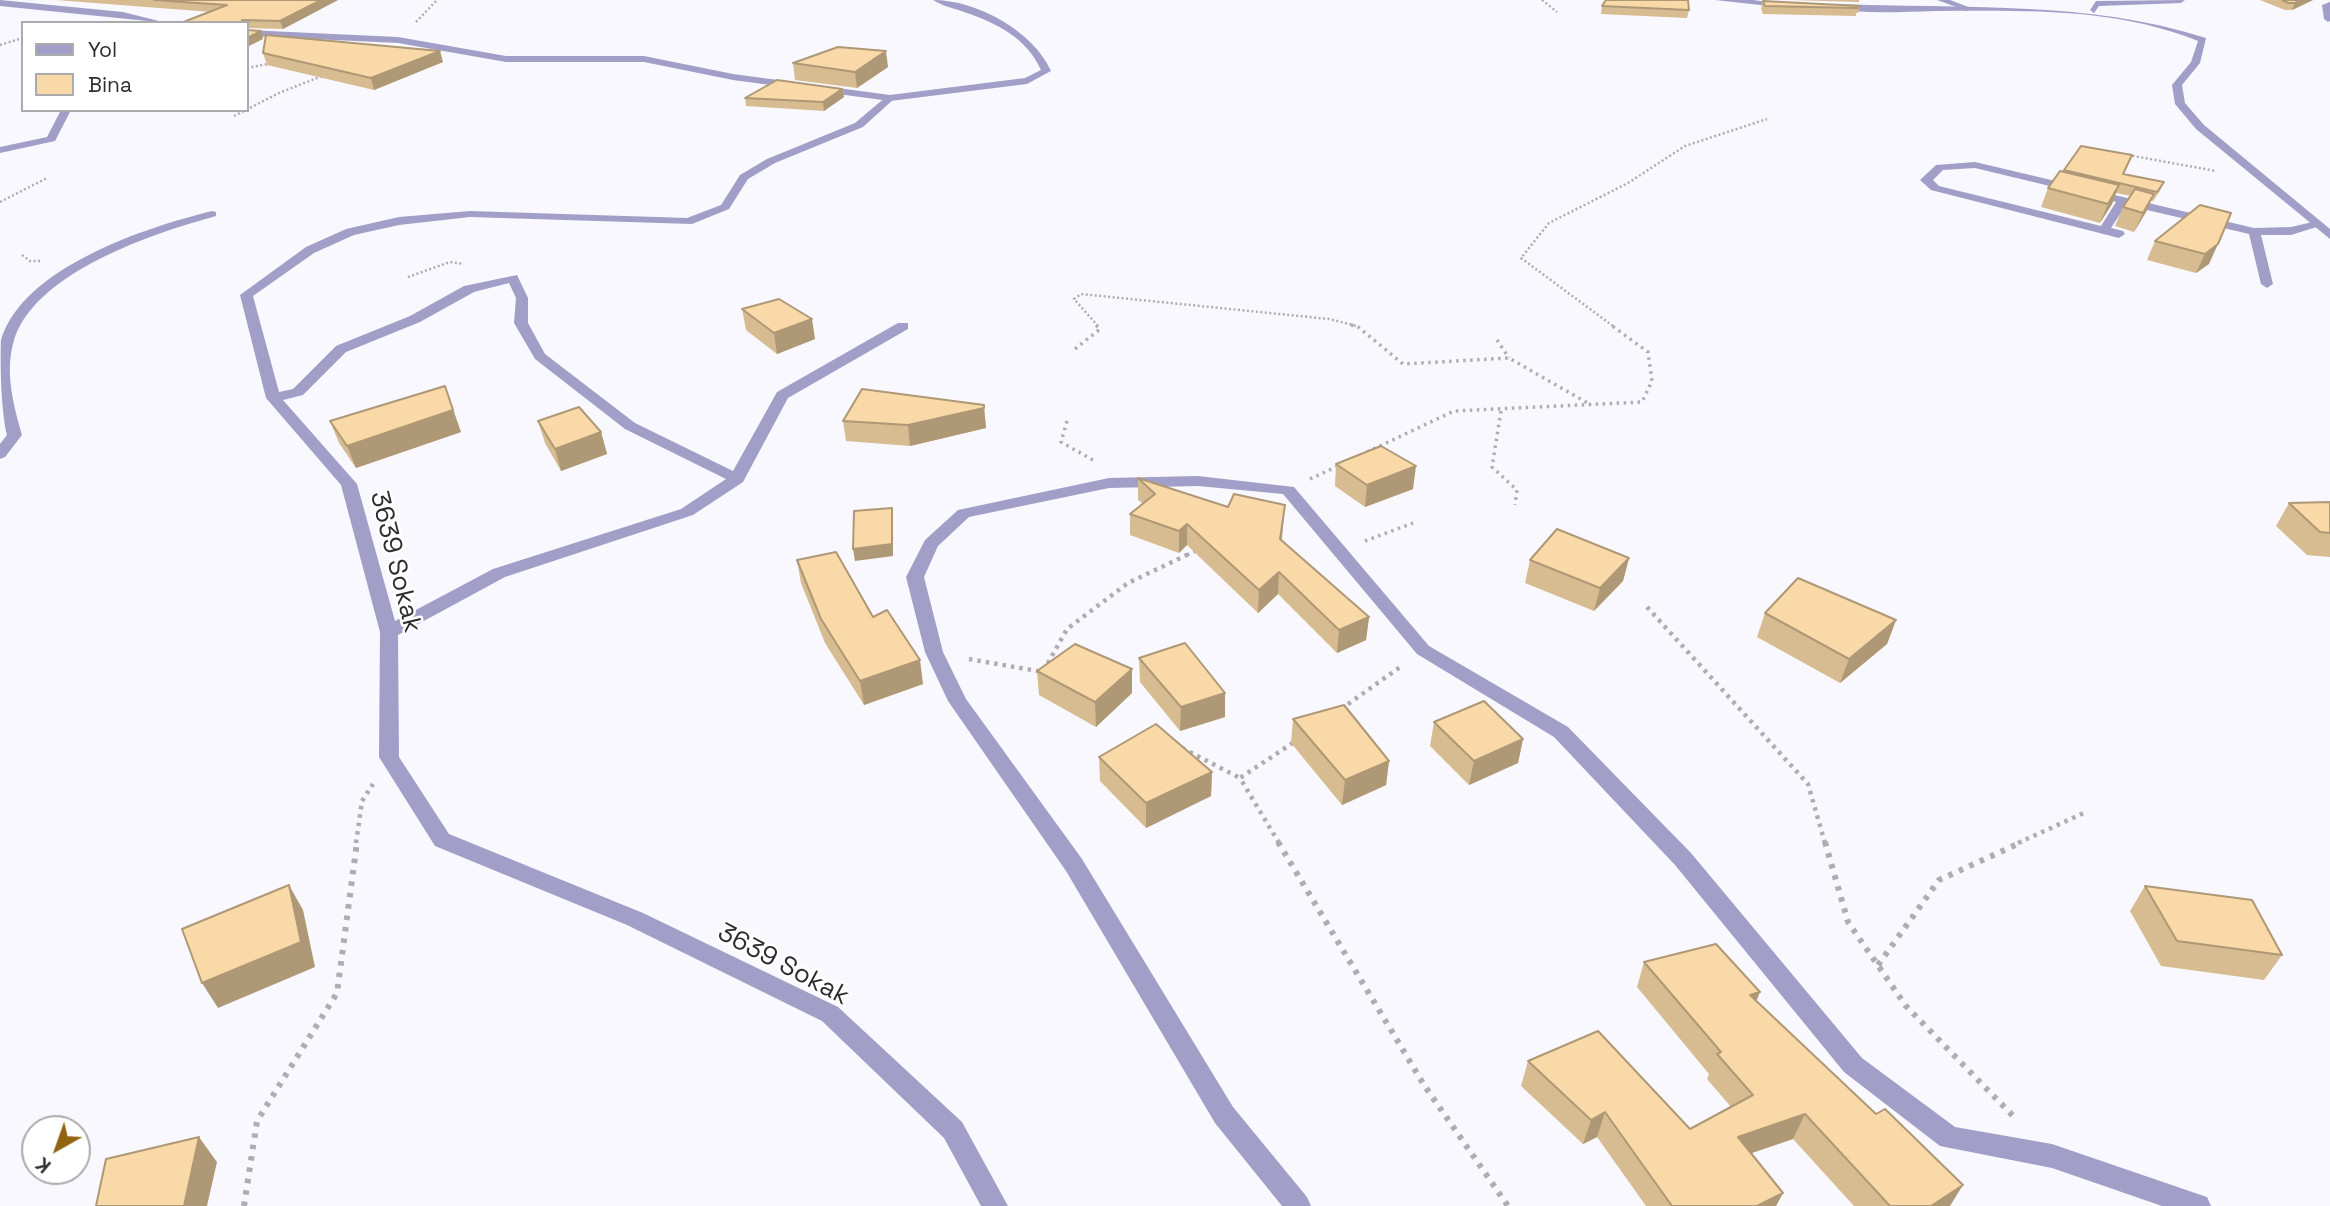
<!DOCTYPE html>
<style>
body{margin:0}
#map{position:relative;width:2330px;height:1206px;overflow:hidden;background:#f8f8fe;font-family:"Space Grotesk",sans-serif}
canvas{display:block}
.legend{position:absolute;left:21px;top:21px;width:228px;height:91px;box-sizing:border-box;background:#fff;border:2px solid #ababad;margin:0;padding:9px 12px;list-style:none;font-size:21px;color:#2e2e31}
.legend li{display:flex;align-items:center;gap:14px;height:35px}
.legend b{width:35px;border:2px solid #ababad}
.north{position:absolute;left:21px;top:1115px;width:70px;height:70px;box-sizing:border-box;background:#fff;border:2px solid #ababad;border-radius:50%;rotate:220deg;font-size:19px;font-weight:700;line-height:28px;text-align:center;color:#2e2e31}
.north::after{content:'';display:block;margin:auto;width:24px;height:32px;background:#91650f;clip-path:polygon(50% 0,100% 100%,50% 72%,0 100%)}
</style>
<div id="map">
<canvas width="2330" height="1206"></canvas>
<ul class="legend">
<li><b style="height:9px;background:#a19fc8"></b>Yol</li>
<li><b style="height:19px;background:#fad9a9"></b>Bina</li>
</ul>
<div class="north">K</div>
</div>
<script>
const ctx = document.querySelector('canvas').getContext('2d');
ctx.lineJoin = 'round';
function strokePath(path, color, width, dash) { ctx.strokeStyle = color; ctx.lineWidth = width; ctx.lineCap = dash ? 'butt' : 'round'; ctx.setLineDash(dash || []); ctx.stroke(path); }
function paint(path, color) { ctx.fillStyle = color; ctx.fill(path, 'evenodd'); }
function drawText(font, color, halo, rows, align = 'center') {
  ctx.font = font + ' "Space Grotesk",sans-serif'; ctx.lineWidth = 5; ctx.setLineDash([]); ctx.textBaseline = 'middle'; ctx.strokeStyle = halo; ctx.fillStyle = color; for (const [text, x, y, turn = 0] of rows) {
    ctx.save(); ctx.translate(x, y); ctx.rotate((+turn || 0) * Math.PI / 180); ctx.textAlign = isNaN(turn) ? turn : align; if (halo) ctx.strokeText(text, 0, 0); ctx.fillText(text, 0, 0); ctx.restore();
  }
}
strokePath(new Path2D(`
 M1542 0 1557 12
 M416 22 437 0
 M0 45 23 38
 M247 68 273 63
 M234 116 279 93 322 76
 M2128 155 2216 171
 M0 202 47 178
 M22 255 30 261H40
 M408 277 450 262 464 264
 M1098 326 1074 299 1081 294 1329 319 1357 326
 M1613 326 1521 258 1549 223 1628 183 1685 146 1767 119`), '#adadb2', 2.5, [2, 2.5]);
strokePath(new Path2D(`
 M1351 325 1357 326 1403 364 1509 358 1591 405
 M1497 340 1509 358
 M1075 349 1100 329 1096 325
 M1501 411 1492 467 1517 490 1515 505
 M1067 421 1061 442 1093 460
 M1367 452 1454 411 1642 402 1652 381 1648 352 1611 325
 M1310 479 1340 465
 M1365 541 1413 523
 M1187 555 1198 550`), '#adadb2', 3.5, [2.5, 4.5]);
strokePath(new Path2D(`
 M1647 607 1808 784 1825 843
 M969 659 1043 672 1067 629 1128 583 1191 553
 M1341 709 1403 665
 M1182 748 1240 778
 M356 843 362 801 373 784
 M1279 843 1240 778 1294 742
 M2018 843 2086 812`), '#adadb2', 4.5, [3.5, 5]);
strokePath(new Path2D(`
 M1278 842 1424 1085 1508 1206
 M1825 842 1848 922 1906 1006 2014 1117
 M1878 965 1939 880 2022 842
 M244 1206 257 1121 337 993 357 842`), '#adadb2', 6, [4.5, 7]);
paint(new Path2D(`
 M1937 0H1950L1971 8 1967 11Z
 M2185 0 2181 3 2099 6 2094 13 2090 10 2096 1Z
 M2330 2V21L2328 22 2324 19 2322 5Z
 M887 96 895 98 863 127 775 163 748 179 729 209 692 224 470 217 399 225 354 235 314 253 253 296 279 392 293 389 336 346 410 316 464 286 517 275 528 298V323L545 354 635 423 733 471 777 392 898 323H908V329L788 398 743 482 693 515 505 577 398 635 399 757 449 834 643 913 838 1007 962 1122 1008 1206H981L944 1138 822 1021 627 925 435 846 379 757 380 632 341 485 266 398 240 295 306 247 346 229 399 217 470 211 687 218 721 205 740 175 767 159 855 123ZM509 283 516 298 514 323 535 359 625 429 726 479 681 509 493 569 395 621 357 484 283 400 303 395 346 352 420 322 474 292Z
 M61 110H71L55 141 0 153V147L47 137Z
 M1975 162 2254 228 2291 227 2317 221 2323 225 2291 235H2261L2273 284 2267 288 2261 284 2249 234 2126 205 2111 228 2123 231 2125 234 2119 238 1931 190 1920 180 1936 165ZM1975 168 2116 202 2101 226 1939 186 1933 180 1943 170Z
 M212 211 216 212V216C154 233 31 273 13 344 5 374 14 407 22 435L5 457 0 459V444L7 435C1 412 0 362 1 340 23 267 147 227 212 211Z
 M1198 476 1294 487 1429 646 1568 727 1691 853 1862 1058 1955 1127 2052 1144 2198 1194 2207 1197 2211 1206H2162L2052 1168 1940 1146 1844 1072 1675 865 1554 737 1417 654 1283 494 1198 486 1109 488 969 517 938 546 924 577 943 652 966 699 1082 859 1233 1107 1307 1197 1311 1206H1282L1215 1123 1066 871 948 701 925 652 906 577 925 540 958 510 1109 478Z`), '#a19fc8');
paint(new Path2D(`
 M0 0 123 12 167 23 0 6Z
 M933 0C977 0 1033 31 1051 71L1027 84 890 101 733 80 644 62H506L398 43 247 36V30L398 37 506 56H644L733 74 890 95 1025 78 1041 70C1026 37 996 23 964 12 953 8 942 6 933 0Z
 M1715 0H1753L1791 5 1787 8Z
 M1836 4C1960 9 2088 0 2206 38L2200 63 2182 85 2185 103 2204 125 2330 229V239L2196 129 2175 104 2172 85 2191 62 2198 41C2113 7 2024 11 1935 11 1901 12 1866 14 1833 9Z`), '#a19fc8');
paint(new Path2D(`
 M56 0H338L283 29 247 28V23H181L211 12Z
 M1792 0H1859V2Z
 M2260 0H2313L2292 10H2285Z
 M1763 1 1860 6 1858 13H1856V16L1763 14 1761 8Z
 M1602 6 1689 10 1687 18 1601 14Z
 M263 53 443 62 374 90 267 65Z
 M793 63 888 67 857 88 795 80Z
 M842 89 844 97 824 111 746 106 745 98Z
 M2064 170 2164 182 2160 191 2153 201H2151L2146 212 2134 232 2115 226 2123 207 2131 196 2116 193 2112 204 2100 223 2041 207 2048 188Z
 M2200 205 2209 264 2196 273 2147 260 2155 241Z
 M742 309 815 339 777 354 746 330Z
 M984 405 986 428 910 446 846 441 843 421Z
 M330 421 461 432 356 468 339 443Z
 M538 421 601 432 607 454 561 471 545 443Z
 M1336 464 1413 489 1365 507 1335 486Z
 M1138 478 1283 526 1282 540 1369 617 1366 640 1337 653 1278 594 1258 613 1187 545 1179 553 1130 535V514L1142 503 1138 500Z
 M2330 502V557L2307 555 2276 526 2289 503Z
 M1629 558 1623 581 1594 611 1525 583 1530 560Z
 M797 560 873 617 923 684 864 705 825 643 801 583Z
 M1765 613 1896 620 1887 644 1840 683 1757 637Z
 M1139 658 1225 693V717L1180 731 1140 682Z
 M1132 669V693L1096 727 1039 695 1037 671Z
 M1293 719 1389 761 1386 785 1342 805 1291 743Z
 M1434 722 1523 739 1518 763 1469 785 1430 746Z
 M1099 757 1212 772 1211 796 1146 828 1100 781Z
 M2145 886 2282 955 2264 980 2161 966 2130 911Z
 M1644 962 1756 1002 1950 1206H1854L1793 1139 1752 1153 1783 1193 1776 1206H1646L1597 1137 1583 1144 1521 1086 1528 1061 1690 1129 1731 1107 1707 1079 1709 1074 1637 987Z`), '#d7bb91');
paint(new Path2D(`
 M321 0H338L283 29 280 21Z
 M2301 0H2313L2292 10 2295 3Z
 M261 31 263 39 247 47V38Z
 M440 51 443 62 374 90 371 78Z
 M886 51 888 67 857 88 855 72Z
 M842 89 844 97 824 111 823 102Z
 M2119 185 2112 204 2100 223 2108 204Z
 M2154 194 2146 212 2134 232 2143 213Z
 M2218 244 2209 264 2196 273 2205 254Z
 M812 319 815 339 777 354 774 333Z
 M445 386 461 432 356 468 347 446Z
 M984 408 986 428 910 446 908 425Z
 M601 432 607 454 561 471 555 449Z
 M1416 466 1413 489 1365 507 1367 485Z
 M1285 505 1283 526 1279 561 1280 539Z
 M892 508 893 519V556L855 561 853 549Z
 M1187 524V545L1179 553V531Z
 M1629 558 1623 581 1594 611 1600 588Z
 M1279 572 1278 594 1258 613 1259 590Z
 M1369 617 1366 640 1337 653 1339 630Z
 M1896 620 1887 644 1840 683 1849 659Z
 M920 660 923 684 864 705 860 681Z
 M1132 669V693L1096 727 1095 702Z
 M1225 693V717L1180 731 1181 707Z
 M1523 739 1518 763 1469 785 1474 761Z
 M1389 761 1386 785 1342 805 1345 780Z
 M1212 772 1211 796 1146 828V803Z
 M289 885 303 910 315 967 218 1008 202 983Z
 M1760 992 1750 1017V995Z
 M1605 1112 1597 1137 1583 1144 1591 1120Z
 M1805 1114 1793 1139 1728 1161 1738 1137Z
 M199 1137 217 1162 207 1206H184Z
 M1963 1185 1950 1206H1931Z
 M1783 1193 1776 1206H1757Z`), '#af9876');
const building = new Path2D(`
 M154 0H321L280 21 242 20V23H181L227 5Z
 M1606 0H1688L1689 10 1602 6Z
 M2282 0H2301L2295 3H2288Z
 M1763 1 1860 6H1856L1858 8 1765 6Z
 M247 30 261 31 247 38Z
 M266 35 440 51 371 78 263 53Z
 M838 47 886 51 855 72 793 63Z
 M777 80 842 89 823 102 745 98Z
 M2081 146 2132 155 2123 174 2164 182 2157 192 2064 170Z
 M2060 171 2119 185 2108 204 2048 188Z
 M2135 189 2154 194 2143 213 2123 207Z
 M2200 205 2231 213 2218 244 2205 254 2155 241Z
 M779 299 812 319 774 333 742 309Z
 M445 386 453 410 347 446 330 421Z
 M862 389 984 405V408L908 425 843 421Z
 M579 407 601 432 555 449 538 421Z
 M1381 446 1416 466 1367 485 1336 464Z
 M1138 478 1228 507 1234 494 1285 505 1280 539 1369 617 1339 630 1279 572 1259 590 1187 524 1179 531 1130 514 1155 494Z
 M2330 502V533L2320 532 2289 503Z
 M892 508V544L853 549 854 511Z
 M1557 529 1629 558 1600 588 1530 560Z
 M836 552 873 617 887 610 920 660 860 681 821 619 797 560Z
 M1798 578 1896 620 1849 659 1765 613Z
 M1185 643 1225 693 1181 707 1139 658Z
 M1075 644 1132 669 1095 702 1037 671Z
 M1484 701 1523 739 1474 761 1434 722Z
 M1344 705 1389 761 1345 780 1293 719Z
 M1156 724 1212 772 1146 803 1099 757Z
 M289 885 301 942 202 983 182 929Z
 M2145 886 2252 900 2282 955 2177 941Z
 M1716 944 1760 992 1750 995 1876 1114 1885 1109 1963 1185 1931 1206H1890L1805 1114 1738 1137 1783 1193 1757 1206H1672L1605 1112 1591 1120 1528 1061 1598 1031 1690 1129 1753 1095 1717 1054 1721 1052 1644 962Z
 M199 1137 184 1206H96L106 1159Z`);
paint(building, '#fad9a9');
strokePath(building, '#af9876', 2);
drawText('26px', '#2e2e31', '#fff', [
 ["3639 Sokak",395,562,76],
 ["3639 Sokak",783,965,28]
]);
</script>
